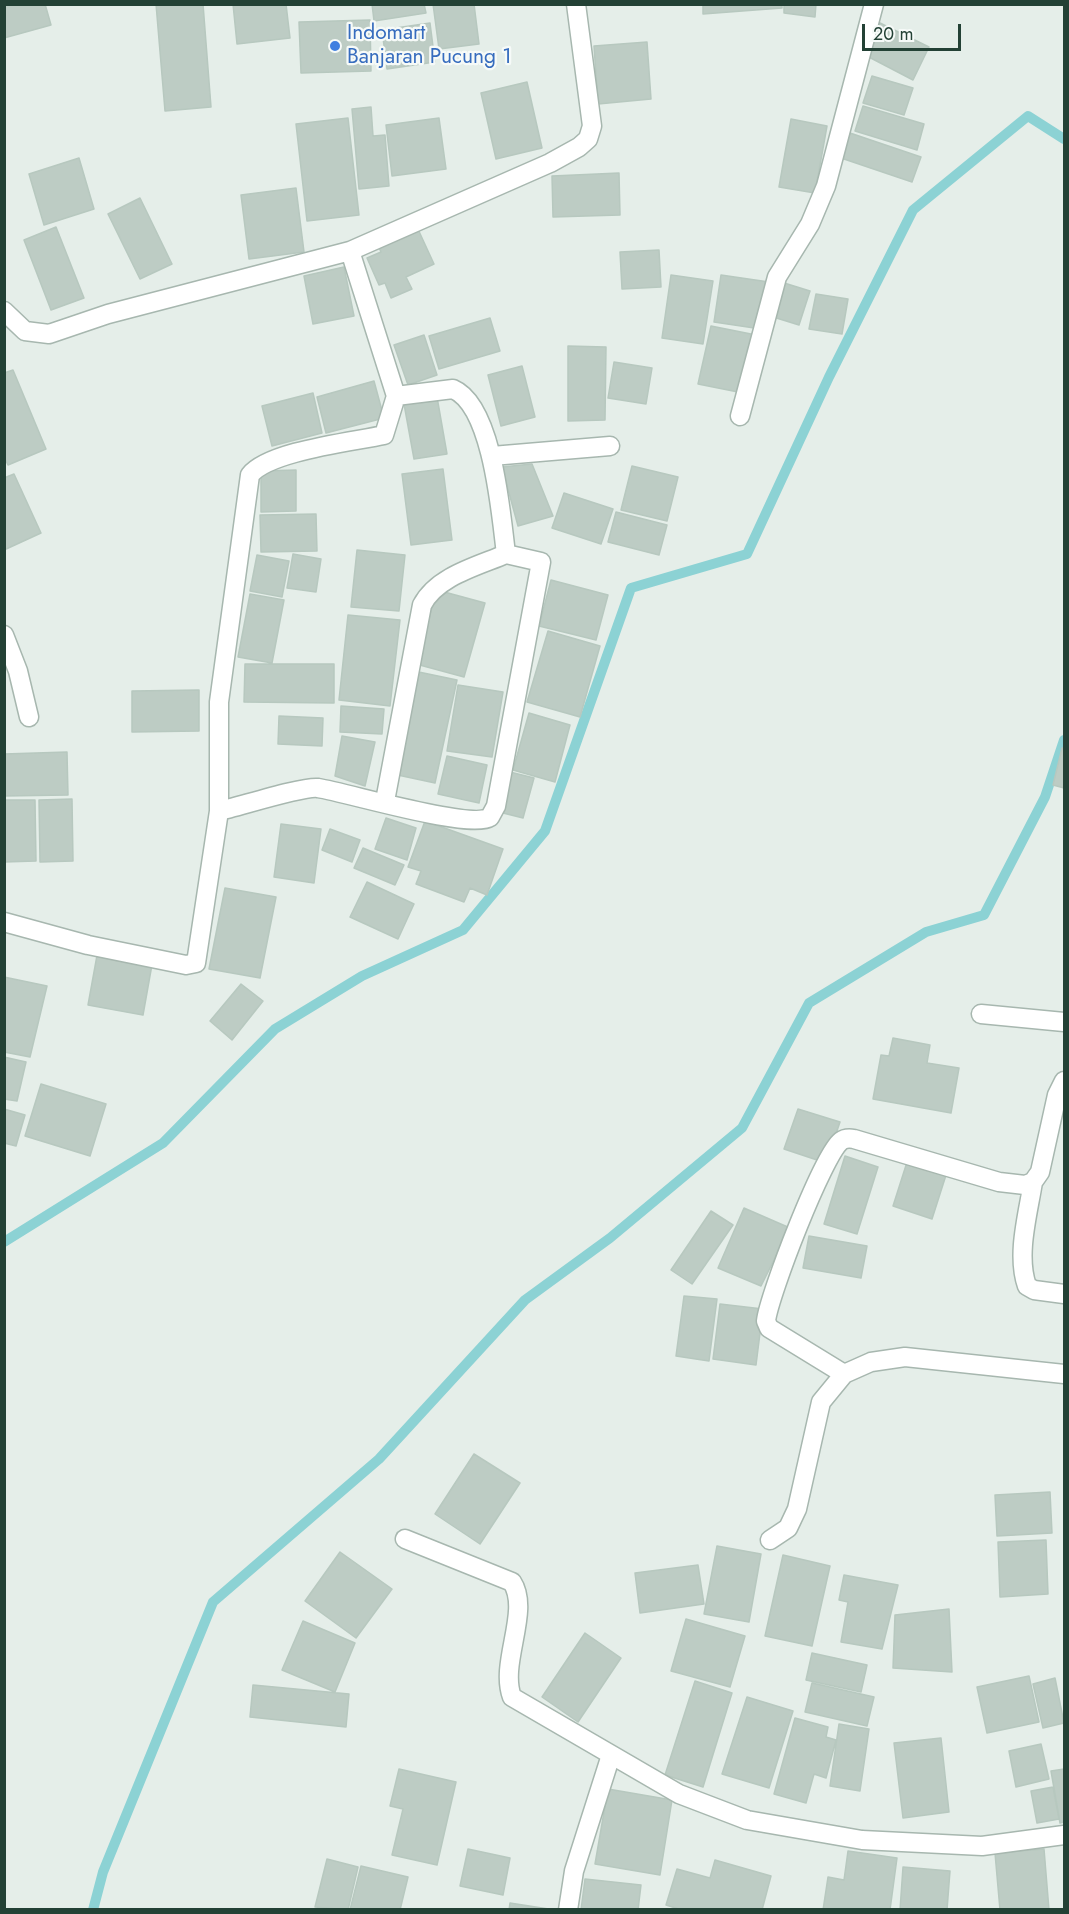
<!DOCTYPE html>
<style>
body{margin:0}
#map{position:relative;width:1069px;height:1914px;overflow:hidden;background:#e5eee9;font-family:Jost,sans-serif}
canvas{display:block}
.frame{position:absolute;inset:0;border:6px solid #234135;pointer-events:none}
.scale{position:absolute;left:862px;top:24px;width:99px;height:27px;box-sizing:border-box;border:3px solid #234135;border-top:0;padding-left:8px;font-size:18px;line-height:21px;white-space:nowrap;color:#234135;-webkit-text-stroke:4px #f6faf8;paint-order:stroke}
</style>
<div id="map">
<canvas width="1069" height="1914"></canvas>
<div class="frame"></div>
<div class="scale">20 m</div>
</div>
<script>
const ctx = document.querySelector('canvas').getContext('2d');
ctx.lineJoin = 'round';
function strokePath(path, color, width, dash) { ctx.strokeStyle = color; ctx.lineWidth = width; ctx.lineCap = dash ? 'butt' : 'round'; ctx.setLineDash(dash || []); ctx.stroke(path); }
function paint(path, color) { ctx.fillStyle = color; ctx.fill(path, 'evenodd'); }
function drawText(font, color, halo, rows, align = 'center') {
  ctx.font = font + ' Jost,sans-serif'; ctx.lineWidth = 4.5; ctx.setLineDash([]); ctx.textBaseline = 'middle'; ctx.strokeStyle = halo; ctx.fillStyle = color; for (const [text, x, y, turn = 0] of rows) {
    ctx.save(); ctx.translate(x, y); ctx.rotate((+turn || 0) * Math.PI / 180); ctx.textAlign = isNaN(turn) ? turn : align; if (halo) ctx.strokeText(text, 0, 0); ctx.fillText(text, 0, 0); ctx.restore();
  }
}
strokePath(new Path2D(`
 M4 1242 163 1143 275 1029 362 976 463 930 545 831 631 588 747 554 829 377 913 210 1028 116 1064 139
 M93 1910 103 1872 213 1602 379 1459 525 1300 610 1238 742 1128 809 1003 926 932 984 915 1045 797 1064 740`), '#8cd2d4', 10);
const building = new Path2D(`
 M4 4H45L51 25 4 38Z
 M156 4H203L211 107 165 111Z
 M233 4H286L290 38 237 44Z
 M372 4H424L426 13 374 21Z
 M433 4H474L479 44 439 49Z
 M703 4H782V8L703 14Z
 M784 4H816L815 17 784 13Z
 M370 20 371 71 301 73 299 22Z
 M430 23 435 62 387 69 382 30Z
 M880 23 929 47 913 80 865 55Z
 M647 42 651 99 598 104 594 46Z
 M872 76 913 88 904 115 863 103Z
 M527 82 542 148 496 159 481 93Z
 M863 106 924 124 917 150 855 131Z
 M371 107 373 136 385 135 389 186 359 189 352 109Z
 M348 118 359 215 307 221 296 124Z
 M439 118 446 169 392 176 386 125Z
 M791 119 827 126 815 193 779 187Z
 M850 133 921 157 912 182 841 158Z
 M79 158 94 209 44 225 29 174Z
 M619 173 620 215 553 217 552 176Z
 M296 188 304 252 249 259 241 195Z
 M140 198 172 264 140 279 108 214Z
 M56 227 84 298 51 310 24 240Z
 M417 227 434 264 406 277 412 289 391 298 385 283 379 285 367 258 381 252 378 245Z
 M659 250 661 287 622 289 620 252Z
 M344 267 354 316 313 324 304 276Z
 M671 275 713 281 703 344 662 338Z
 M721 275 769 282 761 329 714 322Z
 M781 282 810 291 799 325 770 316Z
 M816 294 848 299 842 334 809 329Z
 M490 318 500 351 439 369 429 336Z
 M711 326 756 335 743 393 698 384Z
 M424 335 437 375 408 385 394 345Z
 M568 346 606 347 605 420 568 421Z
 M614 362 652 368 646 404 608 398Z
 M522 366 535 417 501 426 488 375Z
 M13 370 46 449 8 465 4 457V373Z
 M374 381 384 418 326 433 317 397Z
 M313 393 322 433 272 446 262 406Z
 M437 397 447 454 414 459 404 404Z
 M532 464 553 516 518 526 502 467Z
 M632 466 678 477 667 521 621 510Z
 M443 469 452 540 411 545 402 474Z
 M296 470V511L261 512V471Z
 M14 474 41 533 4 550V478Z
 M564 493 613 509 601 544 552 528Z
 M616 512 667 525 659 555 608 542Z
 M316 514 317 551 261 552 260 515Z
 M357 550 405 555 399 611 351 607Z
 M293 554 321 559 316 592 287 588Z
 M257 555 289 561 282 597 250 591Z
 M551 580 608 595 596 640 539 626Z
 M437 590 485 603 464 677 416 664Z
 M250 594 284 600 272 663 238 657Z
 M348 615 400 620 390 706 339 700Z
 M548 631 600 646 580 717 527 702Z
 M245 664H334V703L244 702Z
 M414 671 457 680 435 783 393 774Z
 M458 685 503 692 492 757 447 751Z
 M199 690V731L132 732V691Z
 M341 706 384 709 382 734 340 732Z
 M529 713 570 725 555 782 513 770Z
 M279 716 323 718 322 746 278 744Z
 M342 736 375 742 365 786 335 776Z
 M1062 748 1064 749V788L1053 785Z
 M67 752 68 795 4 796V754Z
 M447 756 487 765 479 803 438 794Z
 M510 772 534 778 523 818 499 812Z
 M72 799 73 861 40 862 39 800Z
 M4 800H35L36 861 4 862Z
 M386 818 416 828 407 860 375 849Z
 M425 821 503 849 487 895 470 888 464 902 416 884 421 871 408 867Z
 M281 824 321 829 314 883 274 877Z
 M330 829 360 840 352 862 322 850Z
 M363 848 404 865 395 885 354 868Z
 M367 882 414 904 398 939 350 917Z
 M225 888 276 897 260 978 209 969Z
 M98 950 153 959 143 1015 88 1005Z
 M4 977 47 986 30 1057 4 1052Z
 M241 984 263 1001 232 1040 210 1021Z
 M893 1038 930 1045 927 1063 959 1068 951 1113 873 1099 881 1055 889 1056Z
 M4 1057 26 1062 17 1101 4 1099Z
 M41 1084 106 1104 90 1156 25 1136Z
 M4 1109 25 1115 16 1146 4 1143Z
 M798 1109 840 1122 826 1163 784 1149Z
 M845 1156 878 1167 857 1234 824 1224Z
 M908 1159 947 1172 932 1219 893 1206Z
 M744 1208 790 1228 761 1286 718 1268Z
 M711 1211 733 1225 692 1284 671 1270Z
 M809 1236 867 1246 861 1278 803 1268Z
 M684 1296 717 1299 709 1361 676 1356Z
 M720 1304 763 1309 756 1365 713 1359Z
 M474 1454 520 1483 480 1544 435 1514Z
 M1050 1492 1052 1533 997 1536 995 1495Z
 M1046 1540 1048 1594 1000 1597 998 1542Z
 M717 1546 761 1554 749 1622 704 1614Z
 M340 1552 392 1589 356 1638 305 1601Z
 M783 1555 830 1566 812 1646 765 1636Z
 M698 1565 704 1604 640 1613 635 1573Z
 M844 1575 898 1585 882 1649 841 1642 848 1602 839 1600Z
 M949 1609 952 1672 893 1668 895 1615Z
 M686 1619 745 1636 730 1687 671 1671Z
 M303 1621 355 1643 335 1692 282 1670Z
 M585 1633 621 1658 578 1722 542 1697Z
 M812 1653 867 1665 861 1692 806 1680Z
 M1029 1676 1039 1722 987 1733 977 1687Z
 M1055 1678 1064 1723 1043 1728 1033 1684Z
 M695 1681 732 1693 703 1787 665 1775Z
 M812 1683 874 1697 867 1726 805 1712Z
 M253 1685 349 1694 346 1727 250 1717Z
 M747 1697 793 1711 769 1788 722 1774Z
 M795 1718 828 1727 826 1737 836 1740 826 1778 814 1774 806 1803 774 1794Z
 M839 1724 869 1729 860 1791 830 1786Z
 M941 1738 949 1812 903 1818 894 1743Z
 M1041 1744 1049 1779 1016 1787 1009 1751Z
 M399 1769 456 1782 437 1865 392 1855 403 1809 390 1806Z
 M1064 1769V1822L1060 1823 1051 1771Z
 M1053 1787 1059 1819 1037 1823 1031 1791Z
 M608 1789 672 1800 660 1875 595 1864Z
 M468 1849 510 1858 503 1895 460 1886Z
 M1044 1849 1049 1910H1000L995 1853Z
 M848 1851 897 1858 890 1910H823L828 1877 844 1880Z
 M327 1859 358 1867 348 1910 315 1907Z
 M715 1860 771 1876 762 1910H682L666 1905 677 1869 710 1878Z
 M361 1866 408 1877 400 1910H350Z
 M903 1867 950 1871 947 1910H900Z
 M585 1879 641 1885 638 1910H581Z
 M510 1903 555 1910H509Z`);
paint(building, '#bdccc4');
strokePath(building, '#b7c8bf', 1.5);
const minor = new Path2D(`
 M350 251 550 163 579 147 588 139 592 126 576 4
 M4 311 25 331 49 334 108 314 350 251 396 396 453 389C493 406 501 515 506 554L541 562 496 806 490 817C471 830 349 793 318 788 303 786 238 807 219 811
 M740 416 777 277 810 224 826 186 874 4
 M492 456 610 446
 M4 635 18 671 29 717
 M385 801 422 605C437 576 478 566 506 554
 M4 922 88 945 186 965 196 963 219 811V702L250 475C269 451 352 442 384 435L396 396
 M981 1014 1064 1022
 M1033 1182C1028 1214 1016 1255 1027 1286L1034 1290 1064 1294
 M844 1374 769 1328 766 1321C769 1295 823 1155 841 1141 845 1138 849 1138 854 1139L999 1182 1025 1185 1033 1182 1040 1172 1057 1095 1064 1081
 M405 1539 512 1582C531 1611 499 1663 512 1697L679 1794 747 1820 862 1840 982 1846 1064 1835
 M770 1540 788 1528 797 1509 821 1402 844 1374 871 1362 905 1357 1064 1374
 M568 1910 574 1871 611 1755`);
strokePath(minor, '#a7b7af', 21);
strokePath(minor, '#fff', 18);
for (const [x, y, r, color] of [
 [335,46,6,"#3f7fe0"]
]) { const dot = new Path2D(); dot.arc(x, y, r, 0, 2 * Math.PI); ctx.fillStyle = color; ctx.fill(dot); strokePath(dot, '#f6faf8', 2); }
drawText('21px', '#366cbe', '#f6faf8', [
 ["Indomart",347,34],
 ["Banjaran Pucung 1",347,58]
], 'left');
</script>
